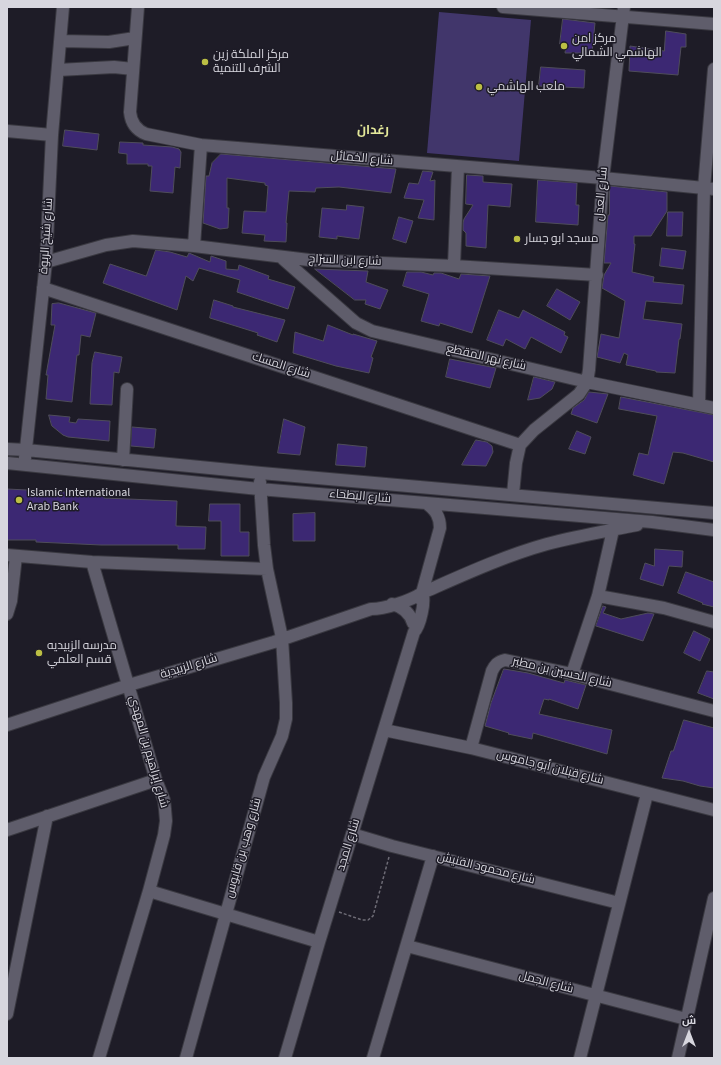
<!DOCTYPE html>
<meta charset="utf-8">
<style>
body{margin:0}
#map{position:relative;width:721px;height:1065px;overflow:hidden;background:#1e1c27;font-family:"Source Sans 3",Cairo,sans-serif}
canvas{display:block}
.frame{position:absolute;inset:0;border:8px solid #d7d6de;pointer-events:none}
.north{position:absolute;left:669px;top:1013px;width:40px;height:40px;-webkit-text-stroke:3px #1e1c27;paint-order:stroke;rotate:0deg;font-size:11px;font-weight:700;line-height:16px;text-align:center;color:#d7d6de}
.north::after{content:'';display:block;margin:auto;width:14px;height:18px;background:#d7d6de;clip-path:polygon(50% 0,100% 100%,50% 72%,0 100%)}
</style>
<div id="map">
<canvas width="721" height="1065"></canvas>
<div class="frame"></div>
<div class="north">ش</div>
</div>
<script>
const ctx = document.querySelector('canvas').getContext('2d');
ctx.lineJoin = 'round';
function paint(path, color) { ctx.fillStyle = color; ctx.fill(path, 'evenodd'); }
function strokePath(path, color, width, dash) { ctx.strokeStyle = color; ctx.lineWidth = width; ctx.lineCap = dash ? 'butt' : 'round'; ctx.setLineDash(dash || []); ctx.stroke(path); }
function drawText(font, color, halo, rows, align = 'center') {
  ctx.font = font + ' "Source Sans 3",Cairo,sans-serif'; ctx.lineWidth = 3; ctx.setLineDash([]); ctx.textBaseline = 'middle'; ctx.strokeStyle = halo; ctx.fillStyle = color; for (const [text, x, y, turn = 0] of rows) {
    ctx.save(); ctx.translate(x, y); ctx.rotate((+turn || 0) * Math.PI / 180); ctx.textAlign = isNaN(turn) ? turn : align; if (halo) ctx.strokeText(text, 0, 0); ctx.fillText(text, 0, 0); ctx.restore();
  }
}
paint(new Path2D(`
 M439 12 531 20 519 161 427 153Z`), '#41366b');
const building = new Path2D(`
 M563 19 595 23 592 53H565L566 44H560Z
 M666 31 686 34V47H681L678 75 629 71 630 46 664 51Z
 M541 67 585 70 584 88 539 86Z
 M65 130 99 134 97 150 63 146Z
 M120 142 143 143V145L172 147 179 149 181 152 180 168 175 167 173 193 150 191 152 166H148V164H127V154L119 153Z
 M221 154 396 169 391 193 339 187 316 188 315 192 289 191 286 223H287L286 242 264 241 265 235 242 233 244 211 266 212 268 186 265 185V183L227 178V208H229L228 228 220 229 203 223 206 176H209L212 163Z
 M423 171 433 172 430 181 435 180 434 220 418 218 424 200 404 198 409 183 418 184Z
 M467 175 483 176V182L512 184 510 207 488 205 486 248 466 246V233L463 230V223L464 219 473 205 466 204Z
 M538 180 577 183 576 205H579L578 225 536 222Z
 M610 186 667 192V211L651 236H634V244H635L632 272 654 277 653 282 684 285 682 304 646 301 643 319 682 324 680 339H679L675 373 656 372V371L626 365 628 355 624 353 620 363 597 357 601 334 619 338 625 301 602 288 604 275 611 263H604L608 215H609Z
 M347 205 364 207 359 239 337 236V239L319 237 322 208 346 210Z
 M668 212H683L682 236H667Z
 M399 217 413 221 406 243 393 239Z
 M662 248 686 251 683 269 660 266Z
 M156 250 170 252 187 257 189 253 210 262 211 256 226 261V269L238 270 239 265 269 276 268 279 295 287 288 309 237 292 240 280 199 268 193 281 186 276 177 310 103 283 110 264 146 276Z
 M315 269 368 271 366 282 388 290 380 309 365 304 366 300H355Z
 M407 272H421L433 275 434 273H441L459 279 461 274 490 276 472 333 440 323 439 326 421 321 429 294 403 286Z
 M557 289 580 302 570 320 547 306Z
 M214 300 233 306V307L285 320 277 342 257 335 258 333 210 318Z
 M59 303 96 313 90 337 81 335 79 355H77L72 402 46 399 48 375H46L55 325H51L52 304Z
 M499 310 519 318 523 310 565 332 564 335 568 337 561 353 531 337 525 349 506 339 503 346 487 340Z
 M328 325 353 335V334L377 341 371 357 373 358 369 373 336 366 293 353 295 332 323 341Z
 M95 352 122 357 119 373 114 372 112 405 90 404 92 363Z
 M450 359 496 368 490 388 446 377Z
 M534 377 555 382 552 389 540 398 528 400Z
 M589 392 608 394 597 423 571 414 573 408 584 400Z
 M621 397 714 415V462L683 453 673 452 664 484 633 475 639 453 648 455 657 416 619 409Z
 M49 415 70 417 69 422 76 423 78 419 110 421 109 441 68 437 63 435 52 426Z
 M284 419 305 427 300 455 278 453Z
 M132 427 156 429 154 448 131 446Z
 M577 431 591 437 585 454 569 449Z
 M476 440 487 442 492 446 493 452 486 466 462 465Z
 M338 444 367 447 365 467 336 465Z
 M7 489 67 492V494L105 496 104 498 177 501 176 526 206 527 205 549H178V545H101L36 542V540H7Z
 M210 504H240V532H249V556H221V521H209Z
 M315 513V541H293V514Z
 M655 549 683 551 682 567 669 566 663 586 640 579 645 563 654 566Z
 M686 572 714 582V607L702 604 703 603 678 593Z
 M603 606 606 607 603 613 621 619 648 613 654 614 643 641 596 626Z
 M694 631 710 639 700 661 684 653Z
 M504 669 528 673 564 683 565 680 586 685 578 709 549 699V700L544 699 539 714 612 730 607 754 533 733 532 739 508 734 509 733 485 726 491 703Z
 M707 671 714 672V699L698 693Z
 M684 720 714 728V788L700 786 683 781 662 778 671 751H673Z`);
paint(building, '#3c2873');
strokePath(building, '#4f4d5a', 1);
const minor = new Path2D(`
 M138 7 130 112C131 123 136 130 146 134L201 145 603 178 714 189
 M503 7 714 24
 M61 41 109 42 135 38
 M58 70 114 67 133 69
 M7 131 52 135
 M201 145 194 246 309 260 454 266 597 275
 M282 258 356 323 372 331 587 382 714 408
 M46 262 106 245 133 241 194 246
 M454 266 458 167
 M43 288 520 445
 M699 405 704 188 714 69
 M7 449 26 450 261 473 714 513
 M25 458 46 262 52 135 63 7
 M123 460 127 389
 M7 463 259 489 652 522 714 530
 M513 494 516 463 520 445 534 430 579 394 587 382 589 370 603 178 624 7
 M7 555 92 562 267 569
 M92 562 156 780 164 800 165 809 166 821 164 835 149 891 99 1058
 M598 596 664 608 714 622
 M419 598 422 593 440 528C440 517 436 510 426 503
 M392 604C403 607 410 613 413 623
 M7 614 11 601 16 556
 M572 674 598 596 613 530
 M7 725 129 685 274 642 371 609C385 609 410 601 422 593 463 575 504 556 547 544 577 536 607 531 637 525
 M384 730 471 748 714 810
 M471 748 492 671C495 665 497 662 505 660L572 674 714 711
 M7 830 156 780
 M352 834 392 846 619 903
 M149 891 319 942
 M407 946 686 1019
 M7 1014 47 816
 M186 1058 264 777 282 736 286 719V703L282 638 267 569 264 545 260 482
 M285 1058 319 942 414 632C420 626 426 600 422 593
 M373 1058 433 856
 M580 1058 647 794
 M678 1058 714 898`);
strokePath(minor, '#3a3941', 14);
strokePath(new Path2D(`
 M339 912 362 920H368L373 916 389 857`), '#6e6c76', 1.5, [3, 2]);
strokePath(minor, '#5f5d6b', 12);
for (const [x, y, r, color] of [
 [564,46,4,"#bcbf44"],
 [205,62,4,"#bcbf44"],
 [479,87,4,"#bcbf44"],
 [517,239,4,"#bcbf44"],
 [19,500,4,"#bcbf44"],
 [39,653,4,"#bcbf44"]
]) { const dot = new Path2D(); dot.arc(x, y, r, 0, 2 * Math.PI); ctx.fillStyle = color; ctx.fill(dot); strokePath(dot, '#1e1c27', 1.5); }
drawText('12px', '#d7d6de', '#1e1c27', [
 ["مركز امن",572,39],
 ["الهاشمي الشمالي",572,53],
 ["مركز الملكة زين",213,55],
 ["الشرف للتنمية",213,69],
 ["ملعب الهاشمي",487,87],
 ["مسجد ابو جسار",525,239],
 ["Islamic International",27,493],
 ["Arab Bank",27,507],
 ["مدرسه الزبيديه",47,646],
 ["قسم العلمي",47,660]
], 'left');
drawText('12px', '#d7d6de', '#1e1c27', [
 ["شارع الخمائل",362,159,5],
 ["شارع العدل",602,194,-85],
 ["شارع شيخ الربوة",47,236,-86],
 ["شارع ابن السرّاج",345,261,2],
 ["شارع نهر المقطع",486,358,13],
 ["شارع المسك",281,366,18],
 ["شارع البطحاء",360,497,5],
 ["شارع الزبيدية",189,667,-17],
 ["شارع الحسين بن مطير",562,673,13],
 ["شارع إبراهيم بن المهدي",148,752,74],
 ["شارع قبلان أبو جاموس",550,768,14],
 ["شارع المجد",349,845,-73],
 ["شارع وهب بن قابوس",244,848,-74],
 ["شارع محمود الفنيش",486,869,14],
 ["شارع الجمل",546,983,15]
]);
drawText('bold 13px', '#e4e89a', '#1e1c27', [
 ["رغدان",373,131]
]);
</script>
